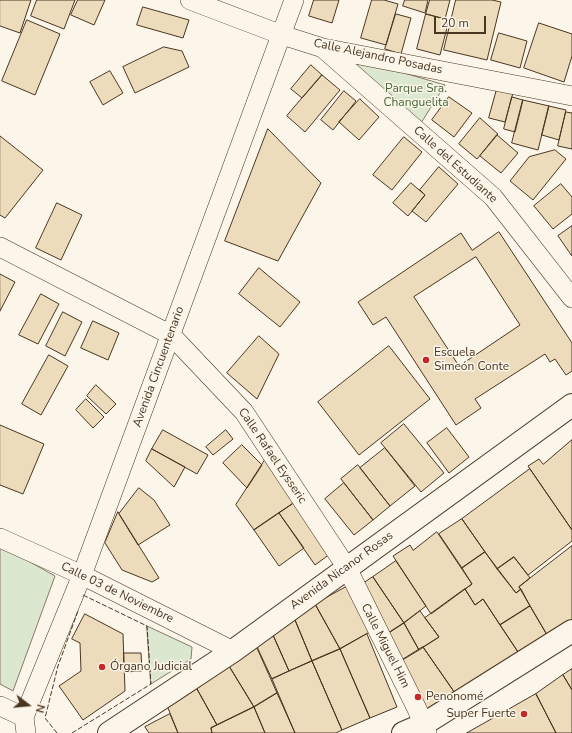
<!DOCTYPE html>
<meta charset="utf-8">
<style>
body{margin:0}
#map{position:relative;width:572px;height:733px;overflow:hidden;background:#fbf6e9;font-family:"Nunito Sans",sans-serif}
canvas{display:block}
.north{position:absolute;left:8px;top:685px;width:40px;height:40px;-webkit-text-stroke:3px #fbf6e9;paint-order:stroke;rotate:106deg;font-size:11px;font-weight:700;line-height:16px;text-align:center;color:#4a3520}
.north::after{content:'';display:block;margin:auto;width:14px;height:18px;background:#4a3520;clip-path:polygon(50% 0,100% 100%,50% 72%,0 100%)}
.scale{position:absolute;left:434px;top:16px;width:52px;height:18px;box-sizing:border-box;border:2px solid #4a3520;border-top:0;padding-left:5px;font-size:12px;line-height:14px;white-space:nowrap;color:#4a3520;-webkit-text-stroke:3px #fbf6e9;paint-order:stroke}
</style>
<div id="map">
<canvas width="572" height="733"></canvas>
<div class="north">N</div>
<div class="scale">20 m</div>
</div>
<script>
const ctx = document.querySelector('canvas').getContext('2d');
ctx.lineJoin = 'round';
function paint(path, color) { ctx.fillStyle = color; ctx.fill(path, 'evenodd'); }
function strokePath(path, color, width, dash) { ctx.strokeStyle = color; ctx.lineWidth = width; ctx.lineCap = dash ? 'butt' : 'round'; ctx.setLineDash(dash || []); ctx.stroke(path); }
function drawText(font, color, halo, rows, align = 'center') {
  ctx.font = font + ' "Nunito Sans",sans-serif'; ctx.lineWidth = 3; ctx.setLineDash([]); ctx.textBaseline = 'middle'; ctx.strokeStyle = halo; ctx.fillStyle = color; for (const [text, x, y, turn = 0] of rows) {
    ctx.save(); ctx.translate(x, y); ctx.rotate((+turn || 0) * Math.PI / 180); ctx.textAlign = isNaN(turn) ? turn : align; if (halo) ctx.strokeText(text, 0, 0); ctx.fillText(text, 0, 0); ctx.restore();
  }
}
const green = new Path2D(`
 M333 52 445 85 421 123Z
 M2 546 55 576 13 691 0 684V549Z
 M147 626 192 647 191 659 151 684Z`);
paint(green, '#dce7d0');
strokePath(green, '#887966', 1);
const building = new Path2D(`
 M0 0H31L20 33 0 26Z
 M37 0H75L64 29 31 16Z
 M78 0H105L94 25 71 15Z
 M314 0H339L332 23 309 16Z
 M372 0H384L398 4 386 45 361 38Z
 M405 0H428L425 13 403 6Z
 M430 0H450L445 19 426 14Z
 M456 0H492L501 2 487 60 444 50Z
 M143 7 189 20 183 38 137 25Z
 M396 14 411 18 401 54 385 49Z
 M426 14 449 20 440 55 417 49Z
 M27 20 60 34 35 95 2 81Z
 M539 23 572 34V56L564 82 524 68Z
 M499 33 527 41 520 68 491 60Z
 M164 47 182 51 189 67 135 93 123 67Z
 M311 65 322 75 302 98 291 89Z
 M110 71 123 93 103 105 90 82Z
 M322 75 340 90 305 132 287 116Z
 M497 89 513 93 505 122 489 118Z
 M344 91 356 101 333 130 321 120Z
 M449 97 472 113 454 137 432 120Z
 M512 97 523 100 515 132 504 129Z
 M360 99 379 117 359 140 339 122Z
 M523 100 549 106 538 150 512 143Z
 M549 106 566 110 559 140 542 135Z
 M566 112 572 113V149L558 146Z
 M480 118 498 134 477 159 459 144Z
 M268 129 321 183 278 261 225 241Z
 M497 135 518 153 501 173 480 156Z
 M0 136 43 170 5 218 0 215Z
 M404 137 422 152 392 190 373 175Z
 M555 150 566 159 533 200 510 181 529 157Z
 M439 167 458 184 426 222 412 211 425 195 420 190Z
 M411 183 425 195 408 216 393 203Z
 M561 184 572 197V214L553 229 534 206Z
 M57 203 82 215 61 260 36 248Z
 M572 226V256L558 236Z
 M499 232 572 343V371L566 375 555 359 550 362 545 354 475 399 481 408 456 425 386 317 373 325 358 302 461 233 472 250ZM476 257 520 325 459 366 414 297Z
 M259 268 300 302 280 327 239 294Z
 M0 274 15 282 0 311Z
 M41 294 59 304 38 344 19 335Z
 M63 312 82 322 65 356 46 346Z
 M93 321 119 333 108 360 81 348Z
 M259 336 279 354 257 399 227 373Z
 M389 346 430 399 359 455 318 402Z
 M49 355 68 366 41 415 22 404Z
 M96 385 116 404 106 414 87 396Z
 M86 399 104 417 93 428 76 410Z
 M404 424 444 473 421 492 381 443Z
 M0 425 44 444 23 494 0 485Z
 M447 428 469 457 449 473 427 443Z
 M163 430 208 455 197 474 152 449Z
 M226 430 233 439 213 455 206 447Z
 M572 440V530L528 466 539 459 543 464Z
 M242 445 262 465 247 488 223 463Z
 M385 448 415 486 390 506 360 468Z
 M152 449 185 467 174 487 146 461Z
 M265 460 295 502 254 530 236 505Z
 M358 465 390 506 373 520 341 479Z
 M530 469 572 530V541L528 575 514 557 497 569 462 519Z
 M344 483 373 520 354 535 325 499Z
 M139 488 154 500 170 525 138 545 119 514Z
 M294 503 330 554 315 565 279 513Z
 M118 512 159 578 152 582 122 570 105 543Z
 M279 513 304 548 279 566 254 530Z
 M462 519 485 552 462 568 439 534Z
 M437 532 472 584 431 614 393 556 410 545 413 550Z
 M572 546V626L550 640 519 587Z
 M485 552 516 593 521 589 530 606 500 625 483 599 475 605 465 589 472 584 462 568Z
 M514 557 530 578 519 587 521 589 516 593 497 569Z
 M396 561 426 606 404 623 373 577Z
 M373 577 404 623 384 636 358 587Z
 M348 586 373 630 340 649 315 604Z
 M465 589 475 605 483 599 522 658 457 696 423 647 439 637 425 618Z
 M315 604 340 649 312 661 295 620Z
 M530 606 550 640 522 658 500 625Z
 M420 611 439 637 419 650 404 623Z
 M85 614 123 634 125 691 83 720 59 686 81 671 80 643 72 639Z
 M295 620 312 661 289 671 273 635Z
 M404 623 419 650 399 662 384 636Z
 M367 634 397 707 370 718 340 649Z
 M273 635 289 671 272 679 257 647Z
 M423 647 457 696 427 712 399 662Z
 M257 648 277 693 254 707 229 666Z
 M340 649 370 718 342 730 312 661Z
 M124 653H141L142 671 124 672Z
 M312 661 342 730 336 733H295L272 679Z
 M229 666 254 707 217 725 197 689Z
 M572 669V690L563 675Z
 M563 675 572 690V733H556L536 694Z
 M197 689 217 725 211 728 212 733H178L168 708Z
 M277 693 295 733H265L254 707Z
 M536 694 556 733H467Z
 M254 707 265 733H212L211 728Z
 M170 714 178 733H149L145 727Z`);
paint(building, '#ecdcbc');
strokePath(building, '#4a3520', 1);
const minor = new Path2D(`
 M190 0 282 35 323 48 572 96
 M324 49 493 197 572 298
 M0 247 171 335 244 412 347 568 417 709 427 733
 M0 538 82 575 233 651
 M0 706 24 717
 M26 733 24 717 82 575 294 0`);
const major = new Path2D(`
 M109 733 233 651 572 405
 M403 733 424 724 572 631`);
strokePath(minor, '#4a3520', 20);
strokePath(major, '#4a3520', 24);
strokePath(minor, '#fbf6e9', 19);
strokePath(major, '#fbf6e9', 22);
strokePath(new Path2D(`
 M57 733 45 718 58 666 78 611
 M72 733 151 684 147 626 83 595 82 597`), '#4a3520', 1, [5, 2]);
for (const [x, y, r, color] of [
 [426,360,4,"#c62828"],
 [102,667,4,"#c62828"],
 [418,697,4,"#c62828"],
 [524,714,4,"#c62828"]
]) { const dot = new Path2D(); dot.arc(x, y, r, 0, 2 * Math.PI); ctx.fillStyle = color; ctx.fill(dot); strokePath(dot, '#fbf6e9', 1.5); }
drawText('12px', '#4a3520', '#fbf6e9', [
 ["Calle Alejandro Posadas",378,57,12],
 ["Calle del Estudiante",455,165,42],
 ["Avenida Cincuentenario",159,367,-70],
 ["Calle Rafael Eysseric",272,456,56],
 ["Avenida Nicanor Rosas",342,571,-36],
 ["Calle 03 de Noviembre",117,593,26],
 ["Calle Miguel Him",385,646,63]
]);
drawText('12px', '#436837', '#fbf6e9', [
 ["Parque Sra.",416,89],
 ["Changuelita",416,103]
]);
drawText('12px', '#4a3520', '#fbf6e9', [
 ["Escuela",434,353],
 ["Simeón Conte",434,367],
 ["Órgano Judicial",110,667],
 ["Penonomé",426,697],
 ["Super Fuerte",516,714,"right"]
], 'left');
</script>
